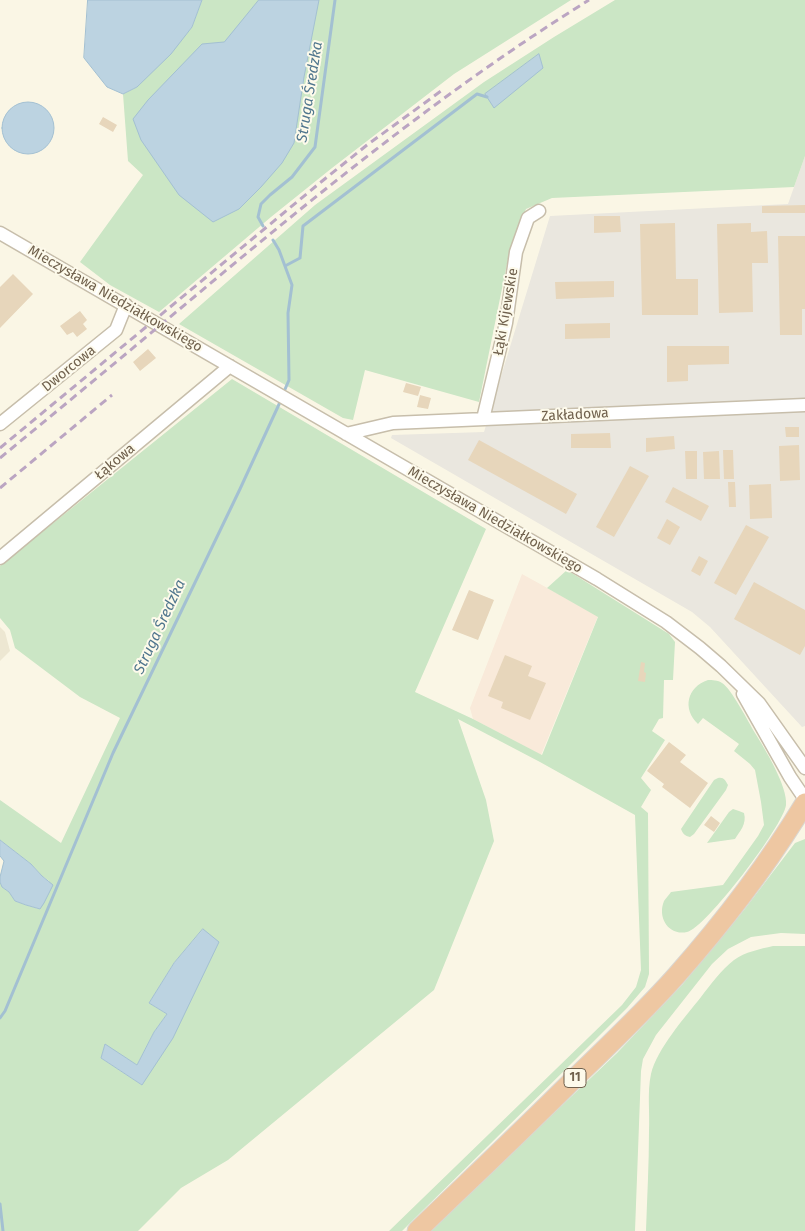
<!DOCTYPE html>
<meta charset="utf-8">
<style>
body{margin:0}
canvas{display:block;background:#faf6e5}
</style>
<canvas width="805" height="1231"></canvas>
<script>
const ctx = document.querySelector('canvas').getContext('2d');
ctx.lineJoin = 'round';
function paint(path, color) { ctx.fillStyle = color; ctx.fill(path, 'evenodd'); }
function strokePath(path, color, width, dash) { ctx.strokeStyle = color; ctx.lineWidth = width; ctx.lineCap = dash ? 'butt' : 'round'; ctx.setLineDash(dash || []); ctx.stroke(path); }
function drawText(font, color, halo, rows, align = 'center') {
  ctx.font = font + ' "Fira Sans",sans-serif'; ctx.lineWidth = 4; ctx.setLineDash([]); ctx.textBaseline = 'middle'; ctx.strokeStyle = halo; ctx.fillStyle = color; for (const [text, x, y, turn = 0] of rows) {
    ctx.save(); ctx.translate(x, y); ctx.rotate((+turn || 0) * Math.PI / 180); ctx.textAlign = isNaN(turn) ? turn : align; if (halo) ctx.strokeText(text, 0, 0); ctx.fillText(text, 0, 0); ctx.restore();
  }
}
paint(new Path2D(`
 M0 627 5 632 10 651 0 661Z`), '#ede7d2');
paint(new Path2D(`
 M522 574 598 616 541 755 473 719 470 708Z`), '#f9eada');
paint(new Path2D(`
 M805 156V726L802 727 710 627 692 612 391 438 392 435 484 432 550 216 788 204Z`), '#eae7df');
paint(new Path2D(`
 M202 0H571L454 74 332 168 271 217 159 312 110 285 80 262 143 175 128 161 123 94 137 87 192 27Z
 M615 0H805V156L794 187 552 198 526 209 510 249 479 402 365 370 353 420 343 418 179 324 315 205 484 82 554 37Z
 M232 379 486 529 415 692 473 719 542 755 598 617 547 588 567 570 669 634 675 642 673 680H664L663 718 659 719 652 731 665 740 641 778 651 790 641 807 648 813 649 974 645 987 627 1008 573 1062 402 1231H389L622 1005 636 987 641 970 635 815 540 762 458 719 486 800 494 841 434 990 228 1160 181 1188 138 1231H0V882L2 887 9 892 15 901 26 905 39 909 49 881 42 876 31 864 0 840V800L61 843 120 718 80 697 15 648 10 630 0 618V566ZM203 929 142 1085 101 1058 105 1045 137 1065 154 1032 167 1014 149 1003 174 963Z
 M708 680C712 680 718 680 722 683 731 688 749 723 755 733 765 749 788 787 786 805 784 825 705 929 687 932 669 936 657 918 664 901 666 898 669 895 671 892L723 885 758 836 764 825 761 802 755 770 750 764 734 751 739 744 703 718 698 724C682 709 687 687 708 680Z
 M718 778C724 777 725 780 728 785L726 790 694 834 690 837C685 836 683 834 681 829L714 780Z
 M733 809 739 811 744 813C747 824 740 831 735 839L707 843 729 812Z
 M805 839V934L781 933 751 937 728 949 712 964 656 1035 643 1059 641 1071 635 1231H430L617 1053 682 985 744 910 795 843Z
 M773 946H805V1231H646C647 1198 649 1165 649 1131 650 1113 647 1092 651 1074 657 1049 685 1017 701 997 711 984 721 970 734 960 745 952 760 949 773 946Z`), '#cbe6c5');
const water = new Path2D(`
 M88 0H202L192 27 171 54 137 87 123 94 107 87 84 58Z
 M259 0H319L304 77 294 143 282 163 261 187 239 209 213 222 179 195 141 140 133 119 148 100 202 44 224 42Z
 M539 54 543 68 494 108 485 94Z
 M2 128a26 26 0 1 1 52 0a26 26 0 1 1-52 0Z
 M0 840 31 864 42 876 53 885 44 903 40 909 26 905 15 901 9 892 2 887 0 882V877L4 861 0 856Z
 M203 929 219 942 173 1038 142 1085 101 1058 105 1044 137 1065 154 1032 167 1014 149 1003 174 963Z`);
paint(water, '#bcd3e1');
strokePath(water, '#a3c0d2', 1);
strokePath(new Path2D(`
 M263 226 258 217 261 204 270 195 292 177 315 147 335 0
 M273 240 279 250 292 285 288 313 289 380 283 394
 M285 266 300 258 303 226 477 94 487 97
 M0 1018 5 1011 113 753 240 489 281 400
 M0 1204 3 1231`), '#a3c0d2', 3);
paint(new Path2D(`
 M103 117 117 125 113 132 99 124Z
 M805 205V213H762V206Z
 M594 216H620L621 232 594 233Z
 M675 223 676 279H698V315H642L640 224Z
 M751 223V232L767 231 768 263H752L753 312 719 313 717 224Z
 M778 236H805V309H802V335H780Z
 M13 274 33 294 0 328V287Z
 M614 281V297L556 299 555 282Z
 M80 311 87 320 83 324 87 329 77 337 73 332 67 335 60 326Z
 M610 323V338L565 339V324Z
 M667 346H729V364L688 365V381L667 382Z
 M148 349 156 358 140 371 133 362Z
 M406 383 421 387 418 396 403 392Z
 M420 395 431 398 428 409 417 407Z
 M785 427H799V437H786Z
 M610 433 611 448H571V434Z
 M674 436 675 449 646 452V438Z
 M479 440 577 494 566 514 468 460Z
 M799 445 800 480 780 481 779 446Z
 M723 450H733L734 479H724Z
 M685 451H697V479H686Z
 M719 451 720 479H704L703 452Z
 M630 466 649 476 614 537 596 527Z
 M728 482H735L736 507H729Z
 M771 484 772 518 750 519 749 485Z
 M673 487 709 506 701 521 665 502Z
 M667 519 680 527 670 545 657 538Z
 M746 525 769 537 736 595 714 583Z
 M699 556 708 561 700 576 691 571Z
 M754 582 805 610V646L800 655 734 619Z
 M469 590 494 600 478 640 452 630Z
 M505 655 532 666 528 676 546 683 530 720 501 708 503 702 488 696Z
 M641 662 645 663 644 672 646 673 645 682 638 681Z
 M669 742 686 755 680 762 708 783 690 808 662 787 664 784 647 771Z
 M711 816 720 823 714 832 704 825Z`), '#e7d6bb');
const minor = new Path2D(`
 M0 233 597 579 666 622 700 648 721 666 759 703 805 768
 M483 419 506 323 516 252 528 218 539 211
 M0 424 116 330 126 305
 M346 434 393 423 805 405
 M0 558 230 366
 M743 694 790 777 805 799`);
const highway = new Path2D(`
 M417 1231C470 1180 523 1130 575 1078 609 1045 644 1012 676 976 723 923 768 864 805 803`);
strokePath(minor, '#c7beab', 15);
strokePath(highway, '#dad6d1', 21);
strokePath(minor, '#fff', 12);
strokePath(highway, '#eec7a2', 19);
strokePath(new Path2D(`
 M0 448 321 182 367 145 441 91
 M0 458C73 398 145 338 218 277 337 178 457 82 589 0
 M0 488 112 395`), '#bba5c2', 3, [8, 5]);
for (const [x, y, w] of [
 [575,1078,22]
]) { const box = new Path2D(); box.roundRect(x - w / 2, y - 9.5, w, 19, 4); ctx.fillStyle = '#fdfaeb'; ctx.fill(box); strokePath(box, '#70614d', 1); }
drawText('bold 12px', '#70614d', null, [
 ["11",575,1078]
]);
drawText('14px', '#70614d', '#fdfaeb', [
 ["Mieczysława Niedziałkowskiego",115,299,30],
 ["Łąki Kijewskie",506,312,-80],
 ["Dworcowa",69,369,-39],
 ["Zakładowa",575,415,-3],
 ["Łąkowa",115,462,-40],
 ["Mieczysława Niedziałkowskiego",495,520,30]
]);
drawText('italic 15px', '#50768e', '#fdfaeb', [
 ["Struga Średzka",310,92,-81],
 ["Struga Średzka",160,627,-65]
]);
</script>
